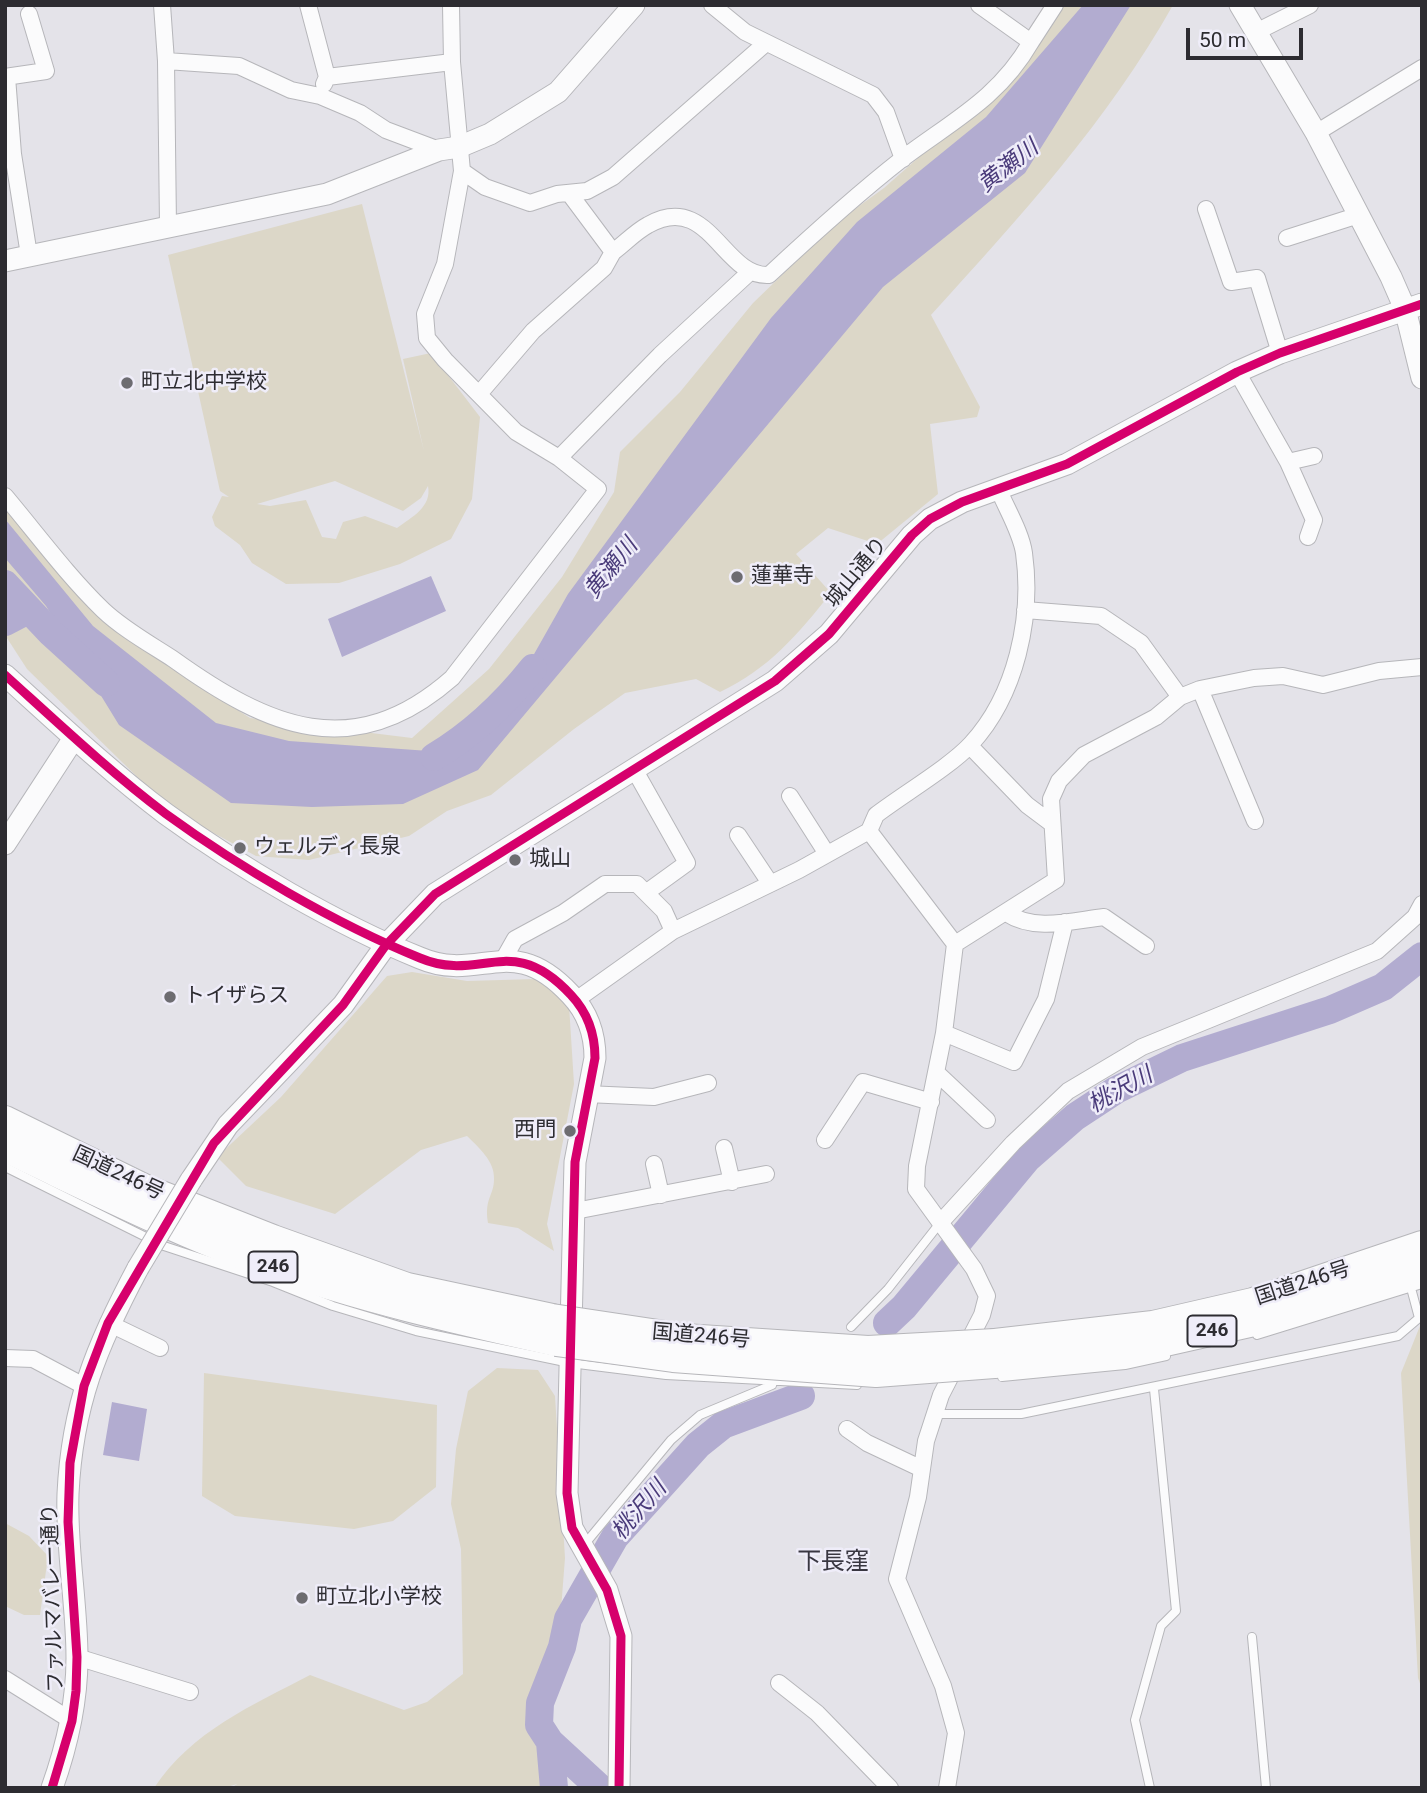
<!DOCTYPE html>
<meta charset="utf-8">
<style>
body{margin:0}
#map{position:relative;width:1427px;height:1793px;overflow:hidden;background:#e4e3e9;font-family:Roboto,sans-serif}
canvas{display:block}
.frame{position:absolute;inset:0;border:7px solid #2d2c31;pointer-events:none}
.scale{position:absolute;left:1186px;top:28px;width:117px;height:32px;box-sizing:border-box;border:4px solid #2d2c31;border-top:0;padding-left:9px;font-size:21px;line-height:24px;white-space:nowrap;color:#2d2c31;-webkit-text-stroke:5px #efedf9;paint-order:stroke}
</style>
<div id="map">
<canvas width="1427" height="1793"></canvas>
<div class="frame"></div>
<div class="scale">50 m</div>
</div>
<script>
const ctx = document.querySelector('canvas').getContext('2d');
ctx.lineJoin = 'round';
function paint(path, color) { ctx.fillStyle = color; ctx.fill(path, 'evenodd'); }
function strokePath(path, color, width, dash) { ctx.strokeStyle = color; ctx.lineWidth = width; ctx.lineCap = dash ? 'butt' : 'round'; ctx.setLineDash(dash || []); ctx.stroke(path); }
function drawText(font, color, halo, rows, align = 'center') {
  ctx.font = font + ' Roboto,"Noto Sans JP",sans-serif'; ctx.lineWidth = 5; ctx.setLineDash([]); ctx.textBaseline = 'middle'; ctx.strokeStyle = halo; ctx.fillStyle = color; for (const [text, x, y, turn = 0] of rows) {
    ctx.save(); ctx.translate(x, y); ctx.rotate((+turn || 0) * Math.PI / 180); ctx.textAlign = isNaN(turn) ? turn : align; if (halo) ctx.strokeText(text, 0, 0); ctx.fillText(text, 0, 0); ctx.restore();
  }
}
paint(new Path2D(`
 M1055 5H1173C1108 121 1020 217 931 315L980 407 977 417 930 424 938 494 877 544 828 528 796 554 831 593C798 634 769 669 720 692L696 679 625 693 574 729 491 795 447 811 409 836 309 860 256 856 171 810 27 669 5 635V503L156 657 250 718 412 738 489 669 562 577 614 492 620 452 680 392 753 303 837 222 884 188 1004 82Z
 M362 204 424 451 403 359 431 353 480 417 472 499 451 539 400 564 339 583 286 584 252 563 240 545 215 526 212 517 222 496 229 497 220 491 168 255ZM335 481 403 511 421 498 428 486C432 507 412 517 397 528L365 516 343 522 336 539 322 537 306 500 270 506 257 504Z
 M412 972 467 981 536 979 569 1005 574 1084 547 1224 554 1251 518 1228 488 1223C484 1198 494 1196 494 1179 495 1161 478 1147 467 1136L421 1150 335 1214 246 1186 217 1157 281 1097 387 976Z
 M1422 1321V1689L1418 1678 1401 1373Z
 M497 1368 538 1370 555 1396 565 1558 557 1661 529 1703 548 1771 546 1788H231L237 1784 224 1788H154C192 1731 251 1706 310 1675L404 1710 427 1702 463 1674 461 1549 451 1504 456 1449 468 1391Z
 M204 1373 437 1405 436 1487 393 1521 354 1529 235 1516 202 1496Z
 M5 1523 29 1536 48 1556 40 1615H24L5 1606Z`), '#dcd7c8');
paint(new Path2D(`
 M1083 5H1131L1025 173 883 287 478 770 403 804 312 807 231 803 119 725 46 606 5 558V519L93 626 216 723 289 741 429 751 494 725 568 594 771 318 857 222 986 117Z
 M431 576 446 611 342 657 328 619Z
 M112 1402 147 1409 139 1461 103 1455Z`), '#b2acd0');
strokePath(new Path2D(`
 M5 584 51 633 106 683
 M5 622 28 610
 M434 757C473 734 505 703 533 668
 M887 1323 904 1307 1027 1159 1075 1117 1116 1090 1182 1058 1330 1010 1383 987 1422 956
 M550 1742 554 1788
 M600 1788 550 1742 539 1725 540 1703 562 1647 568 1619 615 1537 698 1445 723 1425 801 1396`), '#b2acd0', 28);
const lane = new Path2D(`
 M5 1167 164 1246 273 1282 333 1306 416 1331 570 1363 666 1375 857 1385
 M851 1327 888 1289 940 1223
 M1257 1335 1422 1284
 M1002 1377 1125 1365 1166 1356
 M934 1414H1021L1398 1336 1419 1318 1411 1288
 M584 1545 671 1440 700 1415 772 1385
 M1252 1637 1266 1788
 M1150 1788 1135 1720 1161 1626 1176 1611 1154 1389`);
const street = new Path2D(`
 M162 5 166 61 168 226
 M308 5 327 77 324 84
 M712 5 745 32 873 95 886 112 903 159
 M1256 32 1310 5
 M1031 42 1055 5
 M166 61 239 66 291 90 320 96 360 113 386 130 439 150
 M5 77 46 71 29 14
 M7 77 13 154 29 255
 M327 77 452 62
 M1316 133 1422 68
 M462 171 485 187 530 203 557 194 587 191 613 177 766 43
 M1206 209 1231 282 1257 278 1280 353
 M1287 238 1359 215
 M613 252C624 244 635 232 648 225 709 190 723 278 769 275 812 235 856 195 902 159 952 121 998 99 1031 42L979 5
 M1237 372 1288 462 1314 520 1308 537
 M479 394 533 331 604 268 613 252 569 193
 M559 458 660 355 750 272
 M1288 462 1314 456
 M5 496C37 534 67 575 103 610 123 629 150 644 173 659 268 727 353 765 452 678L598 489 559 458 516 432 445 360 427 338 425 314 445 264 462 171 452 62 451 5
 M1025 610 1101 616 1141 643 1180 697
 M1200 689 1255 821
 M970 746 1027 805 1051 823
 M634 769 687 863 647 892
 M790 796 827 854
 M869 831 955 944 944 1033 917 1166 916 1189 974 1269 987 1296 982 1315 941 1395 926 1441 918 1497 897 1579 943 1686 956 1733 947 1788
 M738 835 770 883
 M1006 913C1035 932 1071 921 1104 917L1146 946
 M955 944 1056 880 1051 799 1059 781 1084 755 1156 717 1180 697 1200 689 1254 678 1283 676 1323 685 1379 671 1422 667
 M502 962 515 939 563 913 605 884H637L664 911 673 931
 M576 1000 673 931 799 870 869 831 876 815C902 795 951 766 971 744 1016 695 1033 618 1024 553 1021 532 1006 508 998 488
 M944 1033 1014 1062 1046 999 1065 922
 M938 1074 987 1120
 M586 1094 654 1097 708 1083
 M825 1140 863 1082 931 1102
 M724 1148 732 1182
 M654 1164 661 1195
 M575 1211 766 1174
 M940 1223 1013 1143 1068 1091 1142 1047 1377 951 1415 917 1422 904
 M108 1323 160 1348
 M5 1358 33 1359 84 1386
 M847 1429 867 1443 922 1469
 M77 1657 190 1692
 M5 1679 72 1721
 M779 1683 817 1713 890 1788`);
const secondary = new Path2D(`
 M1240 5 1316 133 1391 277 1405 309 1422 378
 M5 261 327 194 439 150 459 147 490 134 558 92 634 5
 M5 675C57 722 110 772 166 814 239 867 336 924 420 958 481 984 511 930 571 995 588 1013 595 1034 595 1058L575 1162 567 1493 572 1528 607 1590 621 1636 619 1788
 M5 844 74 738
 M191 1180 228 1125 343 1005 386 945 435 894 775 681 829 634 912 535 930 519 962 502 1067 464 1237 372 1280 353 1422 304
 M52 1788C67 1746 77 1703 77 1658 77 1603 66 1549 68 1494 72 1405 97 1345 138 1268`);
const highway = new Path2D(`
 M5 1120 146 1189 273 1239 407 1287 552 1318
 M5 1148C90 1188 174 1231 263 1263 359 1298 457 1320 556 1342
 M995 1343 1153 1325 1253 1302 1422 1245
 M994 1364 1156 1344 1258 1321 1422 1266`);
strokePath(lane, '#b6b6ba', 10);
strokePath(street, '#b6b6ba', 18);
strokePath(secondary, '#b6b6ba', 23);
strokePath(highway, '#b6b6ba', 30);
strokePath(lane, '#fbfbfc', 8);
strokePath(street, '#fbfbfc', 16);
strokePath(secondary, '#fbfbfc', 21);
strokePath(highway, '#fbfbfc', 28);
const secondaryBridge = new Path2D(`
 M138 1268 191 1180`);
const highwayBridge = new Path2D(`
 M552 1318 685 1338 868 1350 995 1343
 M556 1342 673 1358 876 1373 994 1364`);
strokePath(secondaryBridge, '#b6b6ba', 23, []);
strokePath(highwayBridge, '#b6b6ba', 30, []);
strokePath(secondaryBridge, '#fbfbfc', 21);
strokePath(highwayBridge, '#fbfbfc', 28);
strokePath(new Path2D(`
 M5 675C57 722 110 772 166 814 239 867 336 924 420 958 481 984 511 930 571 995 588 1013 595 1034 595 1058L575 1162 567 1493 572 1528 607 1590 621 1636 619 1788
 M52 1788 72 1721 76 1691 77 1657 68 1522 70 1463 84 1386 108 1323 214 1143 343 1005 386 945 435 894 775 681 829 634 912 535 930 519 962 502 1067 464 1237 372 1280 353 1422 304`), '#d6006c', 9);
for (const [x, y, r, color] of [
 [127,383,7,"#6d6c71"],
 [737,577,7,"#6d6c71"],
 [240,848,7,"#6d6c71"],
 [515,860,7,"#6d6c71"],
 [170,997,7,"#6d6c71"],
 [570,1131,7,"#6d6c71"],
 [302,1598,7,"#6d6c71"]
]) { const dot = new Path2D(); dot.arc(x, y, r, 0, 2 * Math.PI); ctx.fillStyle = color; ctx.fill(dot); strokePath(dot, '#efedf9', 2.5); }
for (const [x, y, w] of [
 [273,1267,49],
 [1212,1331,49]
]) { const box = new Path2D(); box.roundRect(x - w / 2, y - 15.5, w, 31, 5); ctx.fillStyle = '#efedf9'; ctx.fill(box); strokePath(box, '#2d2c31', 2); }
drawText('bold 19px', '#2d2c31', null, [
 ["246",273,1267],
 ["246",1212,1331]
]);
drawText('21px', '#2d2c31', '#efedf9', [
 ["町立北中学校",141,383],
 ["蓮華寺",751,577],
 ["ウェルディ長泉",254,848],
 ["城山",529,860],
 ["トイザらス",184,997],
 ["西門",556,1131,"right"],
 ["町立北小学校",316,1598]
], 'left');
drawText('21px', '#2d2c31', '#efedf9', [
 ["城山通り",857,573,-50],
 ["国道246号",118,1174,25],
 ["国道246号",1303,1284,-18],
 ["国道246号",701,1337,5],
 ["ファルマバレー通り",54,1598,-92]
]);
drawText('italic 23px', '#4a3b7a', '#efedf9', [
 ["黄瀬川",1009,167,-38],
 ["黄瀬川",612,569,-51],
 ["桃沢川",1121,1091,-29],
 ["桃沢川",640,1511,-49]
]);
drawText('24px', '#393741', '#efedf9', [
 ["下長窪",833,1563]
]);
</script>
